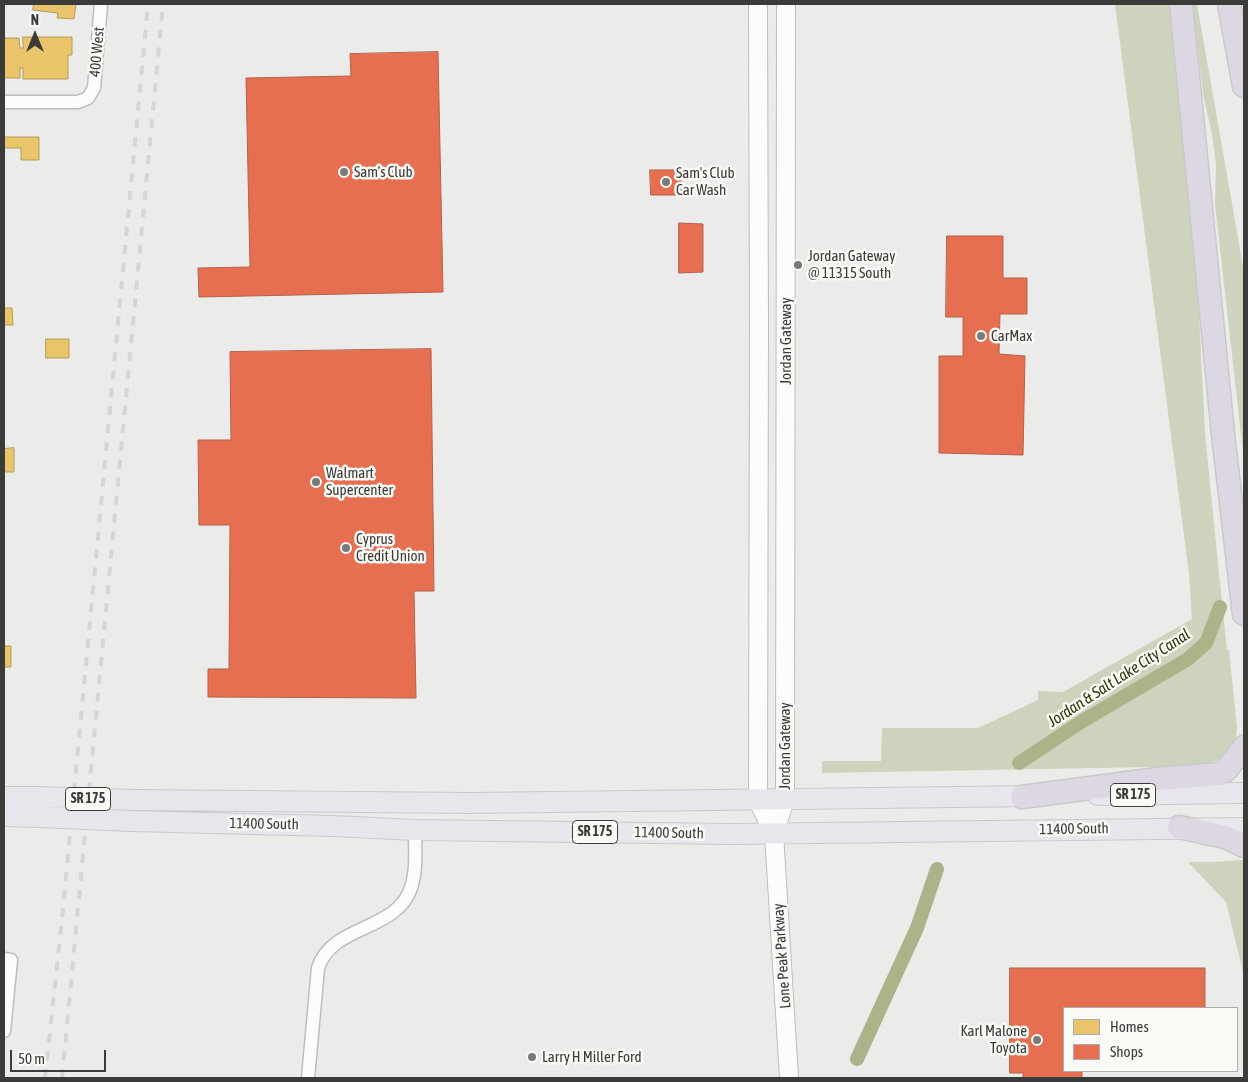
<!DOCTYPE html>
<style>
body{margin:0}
#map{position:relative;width:1248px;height:1082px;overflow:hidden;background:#ebecea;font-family:"Asap Condensed",sans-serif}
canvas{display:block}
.frame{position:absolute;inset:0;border:5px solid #3b3c3a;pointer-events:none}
.legend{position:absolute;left:1063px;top:1007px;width:175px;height:65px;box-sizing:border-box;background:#f9faf6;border:1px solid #adaeab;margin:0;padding:6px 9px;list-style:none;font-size:15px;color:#3b3c3a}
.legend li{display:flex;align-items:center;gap:10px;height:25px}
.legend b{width:25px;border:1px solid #adaeab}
.north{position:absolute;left:10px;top:10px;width:50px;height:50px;-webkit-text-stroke:4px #f9faf6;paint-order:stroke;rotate:0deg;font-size:14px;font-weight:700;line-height:20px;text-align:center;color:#3b3c3a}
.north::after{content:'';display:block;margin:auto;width:18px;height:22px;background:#3b3c3a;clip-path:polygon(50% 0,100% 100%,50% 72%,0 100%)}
.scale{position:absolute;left:10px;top:1050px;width:96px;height:22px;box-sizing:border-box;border:2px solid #3b3c3a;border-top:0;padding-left:6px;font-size:15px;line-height:18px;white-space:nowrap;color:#3b3c3a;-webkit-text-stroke:4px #f9faf6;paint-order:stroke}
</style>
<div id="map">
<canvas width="1248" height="1082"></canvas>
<div class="frame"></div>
<ul class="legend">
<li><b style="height:14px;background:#e9c46a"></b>Homes</li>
<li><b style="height:14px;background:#e76f51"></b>Shops</li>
</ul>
<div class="north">N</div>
<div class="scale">50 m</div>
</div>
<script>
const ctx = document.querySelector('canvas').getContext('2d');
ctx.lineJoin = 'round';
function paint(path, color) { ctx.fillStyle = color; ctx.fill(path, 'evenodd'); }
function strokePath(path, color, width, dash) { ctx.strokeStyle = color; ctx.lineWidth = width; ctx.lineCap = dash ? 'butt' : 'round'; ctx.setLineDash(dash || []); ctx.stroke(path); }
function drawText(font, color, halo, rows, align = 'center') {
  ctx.font = font + ' "Asap Condensed",sans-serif'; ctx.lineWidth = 5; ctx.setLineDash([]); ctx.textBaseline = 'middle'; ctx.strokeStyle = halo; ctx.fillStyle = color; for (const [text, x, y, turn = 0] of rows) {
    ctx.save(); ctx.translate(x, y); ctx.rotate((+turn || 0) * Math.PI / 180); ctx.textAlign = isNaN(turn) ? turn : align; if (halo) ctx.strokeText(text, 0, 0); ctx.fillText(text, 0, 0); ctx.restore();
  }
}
paint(new Path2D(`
 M1115 4H1170L1194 216 1205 433 1219 574 1227 650H1229L1237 727 1235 745 1220 759 1205 766 822 773V761H881L882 728H978L1038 700V691L1063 692 1192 619 1189 574Z
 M1192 4H1197L1244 272V461L1215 204 1216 165 1212 134 1204 99Z
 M1241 860 1244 861V976L1226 902 1188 862H1216Z`), '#ced3bd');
const homes = new Path2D(`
 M34 4H76L74 19 57 18 58 13 33 10Z
 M23 37H72V55H68V79H23V68H20V78H4V38H19L20 48H23Z
 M4 137H39V160H21V148H4Z
 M4 308H12L13 325H4Z
 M46 339H69V358H46Z
 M14 448V472H4V449Z
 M4 646H11V667H4Z`);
paint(homes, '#e9c46a');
strokePath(homes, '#b59b5c', 1);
const shops = new Path2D(`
 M438 52 443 292 199 297 198 268 250 267 246 78 351 76 350 54Z
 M650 170H680L682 195H651Z
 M679 223 703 224V272L679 273Z
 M947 236H1003V278H1027V314H1000L999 354 1025 356 1023 455 939 453V356H963V317H946Z
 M431 349 434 591H414L416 698 208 697V669H229L230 525H199L198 440H231L230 352Z
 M1010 968H1205V1008H1064V1071H1082V1078H1023V1073H1010Z`);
paint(shops, '#e76f51');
strokePath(shops, '#b3604a', 1);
strokePath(new Path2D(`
 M1019 763 1081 722 1188 659 1206 643 1220 607
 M857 1059 917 928 937 869`), '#abb389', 14);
const minor = new Path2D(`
 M4 102H78L88 98 94 88 101 4
 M4 959 11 960 4 1031
 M308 1078 318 968C332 924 396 932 411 888 417 870 415 849 415 830`);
const secondary = new Path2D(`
 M758 4 759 325 758 801 774 834 789 1078
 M774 834 785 800 786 4`);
const primary = new Path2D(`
 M1098 795 1244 793
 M4 797H39
 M136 800 471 803 1037 796
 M4 816 38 817
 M131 821 333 826 415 830 732 834 1244 828`);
const motorway = new Path2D(`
 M1181 4 1223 434 1244 614
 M1229 4 1244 86
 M1022 797 1158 779 1220 774 1227 769 1244 747
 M1179 827 1225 837 1244 846`);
strokePath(minor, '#bdbebc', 15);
strokePath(secondary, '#bdbebc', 20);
strokePath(primary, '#c9c9c9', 22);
strokePath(motorway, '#c9c9c9', 25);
strokePath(minor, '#fcfcfc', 12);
strokePath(secondary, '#fcfcfc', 18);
strokePath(primary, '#e8e5ed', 20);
strokePath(motorway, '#dcd7e2', 22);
strokePath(new Path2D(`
 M45 1078 62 919 148 4
 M62 1078 163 4`), '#d5d5d4', 4, [9, 9]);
const primaryBridge = new Path2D(`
 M39 797 136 800
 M38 817 131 821`);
strokePath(primaryBridge, '#c9c9c9', 22, []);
strokePath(primaryBridge, '#e8e5ed', 20);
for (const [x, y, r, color] of [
 [344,172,5,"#797a78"],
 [666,182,5,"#797a78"],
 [798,265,5,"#797a78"],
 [981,336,5,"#797a78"],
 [316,482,5,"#797a78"],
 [346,548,5,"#797a78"],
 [1037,1040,5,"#797a78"],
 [532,1057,5,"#797a78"]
]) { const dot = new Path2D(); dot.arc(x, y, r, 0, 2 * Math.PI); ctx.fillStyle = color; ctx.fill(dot); strokePath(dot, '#f9faf6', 2); }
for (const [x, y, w] of [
 [1133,795,45],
 [88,799,45],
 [595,832,45]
]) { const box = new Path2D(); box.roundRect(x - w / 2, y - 11.5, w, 23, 4); ctx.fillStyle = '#f9faf6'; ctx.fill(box); strokePath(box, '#3b3c3a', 1); }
drawText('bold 14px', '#3b3c3a', null, [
 ["SR 175",1133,795],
 ["SR 175",88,799],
 ["SR 175",595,832]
]);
drawText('15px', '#3b3c3a', '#f9faf6', [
 ["400 West",97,52,-85],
 ["Jordan Gateway",786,341,-90],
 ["Jordan Gateway",785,746,-90],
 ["11400 South",264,824,1],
 ["11400 South",1074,829,-1],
 ["11400 South",669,833,1],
 ["Lone Peak Parkway",782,956,-94]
]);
drawText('15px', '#3b3c3a', '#f9faf6', [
 ["Sam's Club",354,172],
 ["Sam's Club",676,173],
 ["Car Wash",676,190],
 ["Jordan Gateway",808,256],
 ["@ 11315 South",808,273],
 ["CarMax",991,336],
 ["Walmart",326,473],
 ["Supercenter",326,490],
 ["Cyprus",356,539],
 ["Credit Union",356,556],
 ["Karl Malone",1027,1031,"right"],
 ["Toyota",1027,1048,"right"],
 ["Larry H Miller Ford",542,1057]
], 'left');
drawText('italic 16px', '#313809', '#f9faf6', [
 ["Jordan & Salt Lake City Canal",1119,678,-33]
]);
</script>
